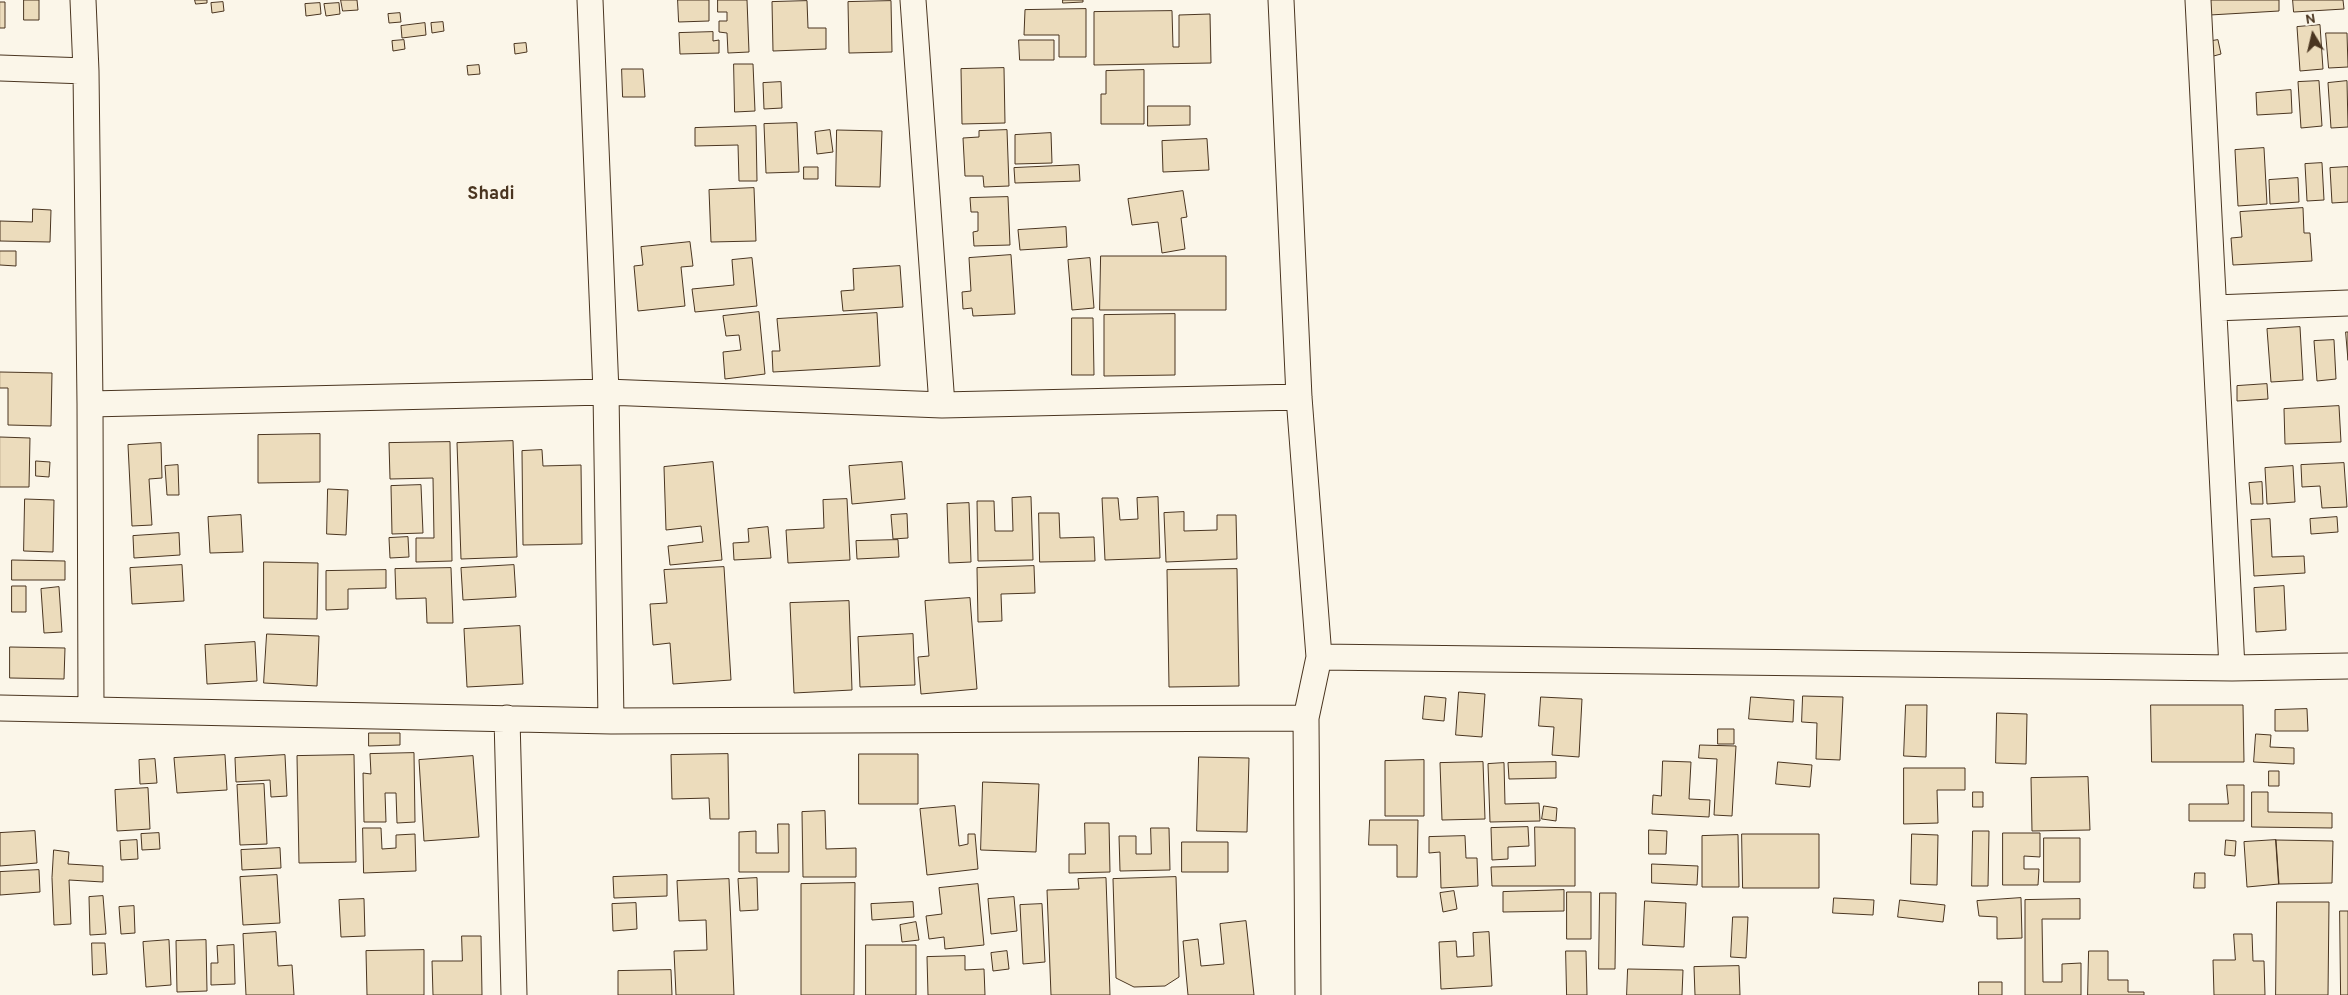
<!DOCTYPE html>
<style>
body{margin:0}
#map{position:relative;width:2348px;height:995px;overflow:hidden;background:#fbf6e9;font-family:Overpass,sans-serif}
canvas{display:block}
.north{position:absolute;left:2288px;top:10px;width:50px;height:50px;-webkit-text-stroke:4px #fbf6e9;paint-order:stroke;rotate:351deg;font-size:14px;font-weight:700;line-height:20px;text-align:center;color:#4a3520}
.north::after{content:'';display:block;margin:auto;width:18px;height:22px;background:#4a3520;clip-path:polygon(50% 0,100% 100%,50% 72%,0 100%)}
</style>
<div id="map">
<canvas width="2348" height="995"></canvas>
<div class="north">N</div>
</div>
<script>
const ctx = document.querySelector('canvas').getContext('2d');
ctx.lineJoin = 'round';
function paint(path, color) { ctx.fillStyle = color; ctx.fill(path, 'evenodd'); }
function strokePath(path, color, width, dash) { ctx.strokeStyle = color; ctx.lineWidth = width; ctx.lineCap = dash ? 'butt' : 'round'; ctx.setLineDash(dash || []); ctx.stroke(path); }
function drawText(font, color, halo, rows, align = 'center') {
  ctx.font = font + ' Overpass,sans-serif'; ctx.lineWidth = 4; ctx.setLineDash([]); ctx.textBaseline = 'middle'; ctx.strokeStyle = halo; ctx.fillStyle = color; for (const [text, x, y, turn = 0] of rows) {
    ctx.save(); ctx.translate(x, y); ctx.rotate((+turn || 0) * Math.PI / 180); ctx.textAlign = isNaN(turn) ? turn : align; if (halo) ctx.strokeText(text, 0, 0); ctx.fillText(text, 0, 0); ctx.restore();
  }
}
const building = new Path2D(`
 M24 0H39V20H24Z
 M195 0H207V3L196 4Z
 M341 0H357L358 10 343 11Z
 M678 0H709V21L679 22Z
 M718 0H747L749 52 728 53 727 33 719 32V21H727V12H718Z
 M1063 0H1083V2L1063 3Z
 M2209 0H2279V11L2210 15Z
 M2293 0H2343L2344 9 2294 12Z
 M807 1 808 28H826V49L773 51 772 2Z
 M891 1 892 52 849 53 848 2Z
 M0 2H5V28H0Z
 M223 2 224 11 212 13 211 3Z
 M320 3 321 14 306 16 305 4Z
 M339 3 340 14 326 16 324 4Z
 M1086 9V57H1059V35H1024L1025 10Z
 M1172 11 1173 47H1179V15L1210 14 1211 63 1094 65V12Z
 M400 13 401 22 389 23 388 14Z
 M443 22 444 31 432 33 431 23Z
 M425 23 426 35 402 38 401 26Z
 M2320 25 2323 69 2300 71 2297 27Z
 M713 32V41L719 40V53L680 54 679 33Z
 M2326 33H2347L2348 67 2329 68Z
 M404 40 405 49 393 51 392 41Z
 M1019 40H1054V60H1020Z
 M2218 40 2221 54 2210 57 2206 42Z
 M526 43 527 52 515 54 514 44Z
 M734 64H753L755 111 735 112Z
 M479 65 480 74 468 75 467 66Z
 M1004 68 1005 123 962 124 961 69Z
 M622 69H643L645 97H623Z
 M1144 70V124H1101V94H1106V71Z
 M2319 81 2322 126 2301 128 2298 82Z
 M2347 81 2348 127 2331 128 2328 83Z
 M781 82 782 108 764 109 763 83Z
 M2291 90 2292 113 2257 115 2256 93Z
 M1148 106H1190V125L1148 126Z
 M797 123 799 172 766 173 764 124Z
 M756 126 757 181H739L738 145 695 146V128Z
 M830 130 833 152 817 154 815 132Z
 M837 130 882 131 880 187 836 186Z
 M1007 130 1009 186 984 187 983 176H965L963 138 979 137V131Z
 M1051 133 1052 163 1015 164V135Z
 M1207 139 1209 170 1163 172 1162 141Z
 M2264 148 2267 204 2238 206 2235 150Z
 M2322 163 2324 200 2307 201 2305 164Z
 M1079 165 1080 181 1015 183 1014 168Z
 M804 167H818V179H804Z
 M2348 167V202L2332 203 2330 168Z
 M2298 178 2299 202 2270 204 2269 180Z
 M754 188 756 241 711 242 709 190Z
 M1183 191 1187 217 1181 218 1185 249 1162 253 1158 222 1132 225 1128 199Z
 M1008 197 1010 245 974 246 973 232 978 231V212H971L970 198Z
 M2303 208 2304 233H2310L2312 261 2233 265 2231 238 2242 237 2240 212Z
 M33 209 51 210 50 242 0 241V221L32 222Z
 M1066 227 1067 247 1020 250 1018 230Z
 M690 242 693 266 681 267 685 306 638 311 634 266 643 265 641 247Z
 M0 251H16V266L0 265Z
 M1011 255 1015 314 973 316 972 308 963 309 962 292 971 291 969 258Z
 M1101 256H1226V310H1100Z
 M752 258 757 306 695 312 692 289 734 285 732 260Z
 M1090 258 1094 308 1072 310 1068 260Z
 M900 266 903 307 843 311 841 291 854 290 853 269Z
 M759 312 765 374 725 379 723 352 741 350 739 335 726 336 723 316Z
 M877 313 880 366 773 372 772 351H780L777 319Z
 M1175 314V375L1104 376V315Z
 M1072 318H1093L1094 375H1072Z
 M2300 327 2303 380 2271 382 2267 329Z
 M2346 332H2348V360Z
 M2334 340 2336 379 2317 381 2314 341Z
 M0 372 52 373 51 426 8 425V388H0Z
 M2267 384 2268 399 2237 401V386Z
 M2339 406 2341 442 2285 444 2284 409Z
 M320 434V482L258 483V435Z
 M0 437 30 438 29 487H0Z
 M513 441 517 557 461 559 457 443Z
 M450 442 452 561 416 562V538H434L433 478 390 479 389 443Z
 M161 443 162 478 149 479 152 525 132 526 128 445Z
 M542 450 543 466 581 465 582 544 523 545 522 451Z
 M36 461 50 462 49 477 36 476Z
 M713 462 722 560 670 565 668 546 703 542 701 526 666 530 664 467Z
 M902 462 905 499 852 504 849 466Z
 M2344 463 2347 507 2322 508 2320 486 2302 487 2301 465Z
 M178 465 179 495H167L165 466Z
 M2293 466 2295 502 2267 504 2265 468Z
 M2262 482 2263 504H2251L2249 483Z
 M421 485 423 533 392 534 391 486Z
 M328 489 348 490 346 535 327 534Z
 M1031 497 1033 560 978 561 977 501H994L995 531H1013L1012 498Z
 M1158 497 1160 558 1105 560 1102 498H1118L1120 520 1138 519 1137 498Z
 M25 499 54 500 53 552 24 551Z
 M847 499 850 560 788 563 786 530 824 528 823 500Z
 M969 503 971 562 949 563 947 504Z
 M1184 512V531L1217 530V515H1236L1237 559 1166 562 1164 513Z
 M1039 513H1059L1060 538 1094 537 1095 561 1040 562Z
 M907 514 908 538 893 539 891 515Z
 M241 515 243 552 210 553 208 517Z
 M2337 517 2338 532 2311 534 2310 519Z
 M2270 519 2272 557 2304 556 2305 573 2254 576 2251 520Z
 M768 527 771 558 734 560 733 543 749 542 748 529Z
 M179 533 180 555 134 558 133 536Z
 M408 537 409 557 390 558 389 538Z
 M898 540 899 557 857 559 856 541Z
 M12 560 65 561V580H12Z
 M264 562 318 563 317 619 264 618Z
 M182 565 184 601 132 604 130 568Z
 M514 565 516 597 463 600 461 568Z
 M1034 566 1035 593 1001 594 1002 621 978 622 977 568Z
 M724 567 731 680 673 684 670 643 653 645 650 604 667 603 664 570Z
 M451 568 453 623H427L426 598 396 599 395 569Z
 M1237 569 1239 686 1169 687 1167 570Z
 M386 570V588L348 589V609L326 610V571Z
 M12 586H26V612H12Z
 M2284 586 2286 630 2256 632 2254 588Z
 M59 587 62 632 44 633 41 589Z
 M970 598 977 689 921 694 918 657 929 656 925 601Z
 M849 601 852 690 794 693 790 603Z
 M520 626 523 684 467 687 464 629Z
 M267 634 319 636 317 686 264 683Z
 M913 634 915 685 860 687 858 637Z
 M255 642 257 681 207 684 205 645Z
 M10 647 65 648 64 679 10 678Z
 M1459 692 1485 694 1482 737 1456 735Z
 M1425 696 1446 698 1444 721 1423 719Z
 M1803 696 1843 697 1840 760 1816 759 1817 723 1802 722Z
 M1541 697 1582 699 1579 757 1552 755 1554 727 1539 726Z
 M1751 697 1794 700 1793 722 1749 719Z
 M1906 705H1927L1926 757 1904 756Z
 M2151 705H2243L2244 762H2152Z
 M2307 709 2308 731H2275V710Z
 M1997 713 2027 714 2026 764 1996 763Z
 M1718 729H1734V744H1718Z
 M369 733H400V745L369 746Z
 M2256 734 2271 735 2270 747 2294 748V764L2254 762Z
 M1700 745 1736 746 1732 816 1714 815 1717 759 1699 758Z
 M414 753 415 822 397 823 396 793H385L386 822H364L363 773 371 774 370 754Z
 M728 754 729 819H710L709 798 672 799 671 755Z
 M859 754H918V804H859Z
 M225 755 227 790 177 793 174 758Z
 M285 755 287 796 271 797 270 780 236 782 235 758Z
 M354 755 356 862 299 863 297 756Z
 M473 756 479 837 424 841 419 760Z
 M1199 757 1249 758 1247 832 1197 831Z
 M155 759 157 783 140 784 139 760Z
 M1424 760V816H1385V761Z
 M1663 761 1691 762 1689 799 1710 800 1709 817 1652 814 1653 795 1661 796Z
 M1483 762 1485 819 1442 820 1440 763Z
 M1556 762V778L1509 779 1508 763Z
 M1778 762 1812 765 1810 787 1776 784Z
 M1504 763 1505 804 1539 803 1540 821 1490 822 1488 764Z
 M1904 768H1965V790H1937L1938 823 1904 824Z
 M2269 771H2279V786H2269Z
 M2088 777 2090 830 2032 831 2031 778Z
 M983 782 1039 784 1036 852 981 850Z
 M264 784 267 844 240 845 237 785Z
 M2227 785H2244V821H2189V804H2228Z
 M148 788 150 829 117 831 115 790Z
 M1973 792H1983V807H1973Z
 M2252 792H2268V812L2332 813V828L2252 827Z
 M955 806 959 846 968 844V834H975L978 869 927 875 920 809Z
 M1544 806 1557 808 1556 821 1542 819Z
 M825 811 826 849 856 848V877H803L802 812Z
 M1370 820H1418L1417 877H1397V845H1369Z
 M1085 823H1109L1110 872 1069 873V854H1085Z
 M778 824H789V872H739V832L756 831V853H778Z
 M1528 827 1529 846 1508 847V859L1492 860 1491 828Z
 M1535 827 1575 828V886H1492L1491 867 1535 866Z
 M363 828H381L382 849 396 848V835L415 834 416 871 364 873Z
 M1151 828H1169L1170 870 1120 871 1119 836H1136V854H1151Z
 M1649 830 1667 831 1666 854H1649Z
 M35 831 37 863 0 866V833Z
 M1973 831H1989L1988 886H1972Z
 M159 833 160 849 142 850 141 834Z
 M2003 833H2040V857L2024 856V869H2039L2038 885H2003Z
 M1742 834H1819V888H1743Z
 M1912 834 1938 835 1937 885 1911 884Z
 M1738 835 1739 887H1702V836Z
 M1465 836 1466 858H1477L1478 886 1441 888 1440 852 1429 853V837Z
 M2044 838H2080V882H2044Z
 M137 840 138 859 121 860 120 841Z
 M2226 840 2236 841 2235 856 2225 855Z
 M2276 840 2333 841 2332 883 2279 884Z
 M2276 840 2279 884 2247 887 2244 842Z
 M1182 842H1228V872H1182Z
 M280 848 281 868 242 870 241 850Z
 M54 850 69 852 68 864 103 866V882L69 880 71 924 54 925 52 878Z
 M1652 864 1698 866 1697 885 1652 883Z
 M39 870 40 892 0 895V872Z
 M2195 873H2205V888H2194Z
 M277 875 280 923 243 925 240 877Z
 M667 875V896L614 898 613 877Z
 M1176 877 1179 977 1165 986 1134 987 1116 978 1113 879Z
 M757 878 758 910 740 911 738 879Z
 M1106 878 1110 995H1051L1047 890 1079 889 1078 879Z
 M729 879 734 995H676L674 951 707 950 706 920 679 921 677 881Z
 M855 883 854 995H801V884Z
 M978 884 984 945 945 949 944 937 929 939 926 916 942 914 939 888Z
 M1564 890V911L1503 912V892Z
 M1454 891 1457 909 1443 912 1440 893Z
 M1567 892H1591V939H1567Z
 M1600 893H1616L1615 969H1599Z
 M103 896 106 934 90 935 89 897Z
 M1014 897 1017 931 991 934 988 899Z
 M1834 898 1874 900 1873 915 1833 913Z
 M2021 898 2022 938 1997 939V917L1979 916 1977 901Z
 M364 899 365 936 341 937 339 900Z
 M2080 899V919H2042L2043 982H2062V964L2081 963V995H2025V900Z
 M1900 900 1945 905 1943 922 1898 917Z
 M1645 901 1686 903 1684 947 1643 945Z
 M913 902 914 917 872 920 871 904Z
 M2277 902H2329L2328 995H2276Z
 M636 903 637 929 613 931 612 904Z
 M1042 904 1045 962 1023 964 1020 905Z
 M134 906 135 933 121 934 119 907Z
 M2340 911H2348V995H2341Z
 M1733 917H1748L1746 958 1731 957Z
 M1246 921 1254 995H1188L1183 941 1198 939 1201 966 1224 964 1220 924Z
 M916 922 919 940 902 942 900 925Z
 M276 932 278 966 292 965 294 995H246L243 934Z
 M1489 932 1492 986 1441 989 1439 942 1456 941 1457 957 1474 956 1473 933Z
 M2234 934H2252L2253 961H2264L2265 995H2214L2213 960H2235Z
 M462 936H481L482 995H433L432 961H462Z
 M169 940 171 985 146 987 143 942Z
 M206 940 207 991 177 992 176 941Z
 M92 943H105L107 974 93 975Z
 M234 945 235 984 211 985V963H218L217 946Z
 M866 945H916V995H866Z
 M424 950V995H367L366 951Z
 M1007 951 1009 969 993 971 991 953Z
 M1566 951H1586L1587 995H1567Z
 M2089 951H2108V980H2128V992H2144V995H2088Z
 M965 956V970L984 969 985 995H928L927 957Z
 M1739 966 1740 995H1695L1694 967Z
 M1628 969 1683 970 1682 995H1627Z
 M671 970 672 995H618V971Z
 M1979 982H2002V995H1979Z`);
paint(building, '#ecdcbc');
strokePath(building, '#4a3520', 1);
const minor = new Path2D(`
 M83 0 86 71 90 404 606 392 942 405 1299 397
 M590 0 606 392 611 721
 M913 0 942 405
 M1281 0 1299 397 1319 657 1306 718 1308 995
 M2198 0 2232 668
 M0 68 86 71
 M2214 308 2348 303
 M90 404 91 710
 M1319 657 2232 668 2348 666
 M0 708 611 721 1306 718
 M507 718 514 995`);
strokePath(minor, '#4a3520', 27);
strokePath(minor, '#fbf6e9', 25);
drawText('bold 18px', '#4a3520', '#fbf6e9', [
 ["Shadi",491,195]
]);
</script>
